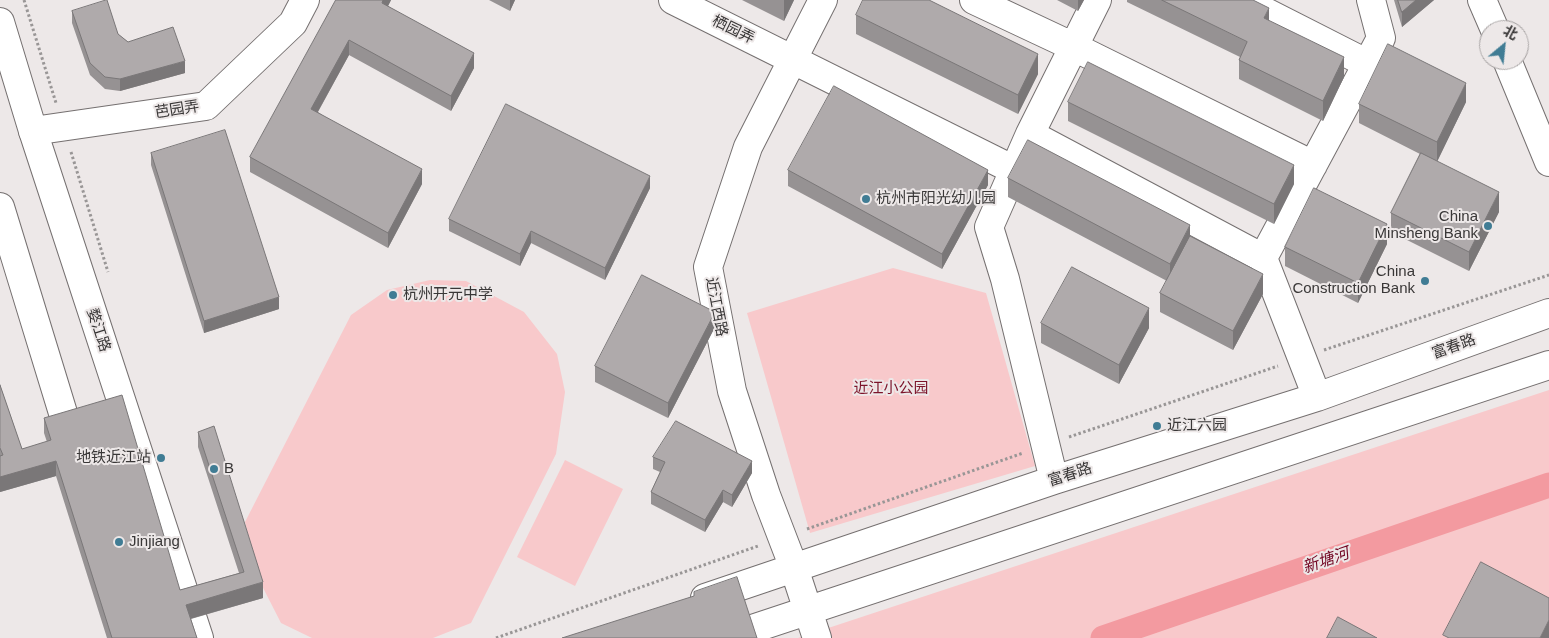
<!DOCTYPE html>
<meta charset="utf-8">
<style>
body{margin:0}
#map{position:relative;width:1549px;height:638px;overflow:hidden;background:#ede8e8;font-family:Helvetica,"Noto Sans SC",sans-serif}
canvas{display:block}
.north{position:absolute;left:1479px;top:20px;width:50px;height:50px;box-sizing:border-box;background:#ede8e8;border:1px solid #a5a1a1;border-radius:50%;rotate:28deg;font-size:14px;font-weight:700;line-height:20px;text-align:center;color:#393737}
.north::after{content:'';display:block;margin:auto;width:18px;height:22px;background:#407c94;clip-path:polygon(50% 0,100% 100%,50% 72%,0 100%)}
</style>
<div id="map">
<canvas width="1549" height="638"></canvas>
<div class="north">北</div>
</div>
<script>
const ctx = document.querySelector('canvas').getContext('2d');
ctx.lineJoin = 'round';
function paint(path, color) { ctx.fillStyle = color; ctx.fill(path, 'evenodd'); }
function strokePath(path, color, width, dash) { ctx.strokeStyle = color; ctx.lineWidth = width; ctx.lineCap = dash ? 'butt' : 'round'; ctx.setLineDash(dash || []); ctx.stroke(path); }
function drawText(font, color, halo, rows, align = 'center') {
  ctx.font = font + ' Helvetica,"Noto Sans SC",sans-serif'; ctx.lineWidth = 4; ctx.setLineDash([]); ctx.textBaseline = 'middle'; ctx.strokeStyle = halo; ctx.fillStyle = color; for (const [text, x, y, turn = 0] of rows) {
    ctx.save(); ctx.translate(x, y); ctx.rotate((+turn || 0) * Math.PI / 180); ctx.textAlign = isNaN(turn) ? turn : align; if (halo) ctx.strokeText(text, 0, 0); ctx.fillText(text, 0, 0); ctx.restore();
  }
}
paint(new Path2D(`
 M893 268 986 293 1035 466 810 533 747 313Z
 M430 280 466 281 524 312 557 354 565 392 556 454 471 623 433 638H312L281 623 257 576 245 522 351 315 387 290Z
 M1549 390V627L1519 638H798Z
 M565 460 623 489 575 586 517 557Z`), '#f8c9cb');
strokePath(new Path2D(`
 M1103 638 1549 485`), '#f39aa0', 25);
const minor = new Path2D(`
 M673 0 1014 170
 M974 0 1074 47 1313 165
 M1242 0 1368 64
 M1482 0 1495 30
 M1507 60 1549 162
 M33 131 206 106 293 23 305 0
 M1030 134 1263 258 1317 397
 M1263 258 1381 38 1371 0
 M1054 480 1005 279 989 227 1030 134 1097 0
 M705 598 1054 480 1317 397 1549 313
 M725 638 1549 365
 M817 638 794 568 766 495 732 391 708 267 748 147 823 0`);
const major = new Path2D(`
 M0 22 33 131 199 638
 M0 207 74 449`);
strokePath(minor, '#757070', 30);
strokePath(major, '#757070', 30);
strokePath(new Path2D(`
 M24 0 56 103
 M71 152 108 272
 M1324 350 1549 275
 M1069 437 1278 366
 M807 529 1023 453
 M496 638 758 546`), '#999696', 3, [2.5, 2.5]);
strokePath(minor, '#fff', 28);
strokePath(major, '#fff', 28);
paint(new Path2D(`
 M336 0H391L388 6 474 68 451 111 349 55 318 112 422 184 388 248 250 172V157Z
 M489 0H515L510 11Z
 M742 0H794L784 21Z
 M1057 0H1084L1078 11Z
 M1127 0H1253L1269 21 1344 77 1323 121 1239 79V60L1240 57 1127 2Z
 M1394 0H1434L1402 27Z
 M72 11 118 34 128 42 185 73 120 91 105 89 90 75 72 23Z
 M856 15 1038 74 1018 114 856 34Z
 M1068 102 1294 184 1274 224 1068 121Z
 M1466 102 1437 161 1499 212 1469 271 1391 232V213L1420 154 1359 123V104Z
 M151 153 279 309 204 333 151 165Z
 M788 170 988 185 942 269 788 186Z
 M1008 178 1190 236 1263 294 1233 350 1160 312V293L1167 281 1008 197Z
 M650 188 605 280 531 243 520 266 449 231V219Z
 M1387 244 1358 303 1285 266V247Z
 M1041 323 1149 328 1119 384 1041 343Z
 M715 327 668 418 595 382V366Z
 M0 385 22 449 47 442 44 433V418L180 590 239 573 198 447V432L263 598 191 619 197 638H107L56 476 0 492Z
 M653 457 752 473 732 507 723 502 705 532 651 504V492L660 472 653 469Z`), '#969293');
paint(new Path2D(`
 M383 0H391L382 18V3Z
 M510 0H515L510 11Z
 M784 0H794L784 21Z
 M1078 0H1084L1078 11Z
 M1416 0H1434L1402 27V12Z
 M1269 8V27L1264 18Z
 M349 40V55L311 124V109Z
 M474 53V68L451 111V96Z
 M1038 54V74L1018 114V95Z
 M1344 57V77L1323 121V101Z
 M185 61V73L120 91V79Z
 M1466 83V102L1437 162V142Z
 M1294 165V184L1274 224V204Z
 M422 169V184L388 248V233Z
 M988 170V185L942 269V254Z
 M650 176V188L605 280V268Z
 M1499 192V212L1469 271V252Z
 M1387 224V244L1358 303V283Z
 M1190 225V245L1170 283V264Z
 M531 231V243L520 266V254Z
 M1263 274V294L1233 350V331Z
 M279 297V309L204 333V321Z
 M1149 308V328L1119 384V365Z
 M715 312V327L668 418V403Z
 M56 461V476L0 492V477Z
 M752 461V473L732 507V495Z
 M723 490V502L705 532V520Z
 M263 582V598L186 620V605Z
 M1549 620V638H1540Z`), '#7a7778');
const building = new Path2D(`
 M107 0 118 34 128 42 173 27 185 61 120 79 105 77 90 63 72 11Z
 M336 0H383L382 3 474 53 451 96 349 40 311 109 422 169 388 233 250 157Z
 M863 0H929L1038 54 1018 95 856 15Z
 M1162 0H1253L1269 8 1264 18 1344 57 1323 101 1239 60 1247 42Z
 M1398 0H1416L1402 12Z
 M1388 44 1466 83 1437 142 1359 104Z
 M1088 62 1294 165 1274 204 1068 102Z
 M834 86 988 170 942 254 788 170Z
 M506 104 650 176 605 268 531 231 520 254 449 219Z
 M225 130 279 297 204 321 151 153Z
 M1028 140 1190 225 1170 264 1008 178Z
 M1421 153 1499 192 1469 252 1391 213Z
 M1314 188 1387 224 1358 283 1285 247Z
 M1190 236 1263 274 1233 331 1160 293Z
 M1072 267 1149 308 1119 365 1041 323Z
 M642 275 715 312 668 403 595 366Z
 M0 385 22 449 51 440 44 418 122 395 180 590 244 572 198 432 214 426 263 582 186 605 197 638H112L56 461 0 477V456L3 455 0 448Z
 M676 421 752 461 732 495 723 490 705 520 651 492 665 462 653 457Z
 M1481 562 1549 598V620L1540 638H1449L1443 635Z
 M737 577 757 638H562L694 596V592Z
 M1338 617 1377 638H1327Z`);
paint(building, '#afaaab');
strokePath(building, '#7a7778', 1);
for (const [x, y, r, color] of [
 [866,199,5,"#407c94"],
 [1488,226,5,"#407c94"],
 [1425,281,5,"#407c94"],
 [393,295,5,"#407c94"],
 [1157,426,5,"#407c94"],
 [161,458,5,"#407c94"],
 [214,469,5,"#407c94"],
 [119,542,5,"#407c94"]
]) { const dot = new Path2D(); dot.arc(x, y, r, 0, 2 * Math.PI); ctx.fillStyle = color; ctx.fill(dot); strokePath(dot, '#ede8e8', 2); }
drawText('15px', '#393737', '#ede8e8', [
 ["栖园弄",733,30,26],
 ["芭园弄",177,110,-9],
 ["近江西路",716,307,79],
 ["婺江路",98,330,72],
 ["富春路",1454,347,-20],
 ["富春路",1070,475,-18]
]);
drawText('15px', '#393737', '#ede8e8', [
 ["杭州市阳光幼儿园",876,199],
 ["China",1478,217,"right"],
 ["Minsheng Bank",1478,234,"right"],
 ["China",1415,272,"right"],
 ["Construction Bank",1415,289,"right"],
 ["杭州开元中学",403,295],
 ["近江六园",1167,426],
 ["地铁近江站",151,458,"right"],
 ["B",224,469],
 ["Jinjiang",129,542]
], 'left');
drawText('15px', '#7c142a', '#ede8e8', [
 ["近江小公园",891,389]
]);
drawText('italic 16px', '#720623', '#ede8e8', [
 ["新塘河",1326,561,-19]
]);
</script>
